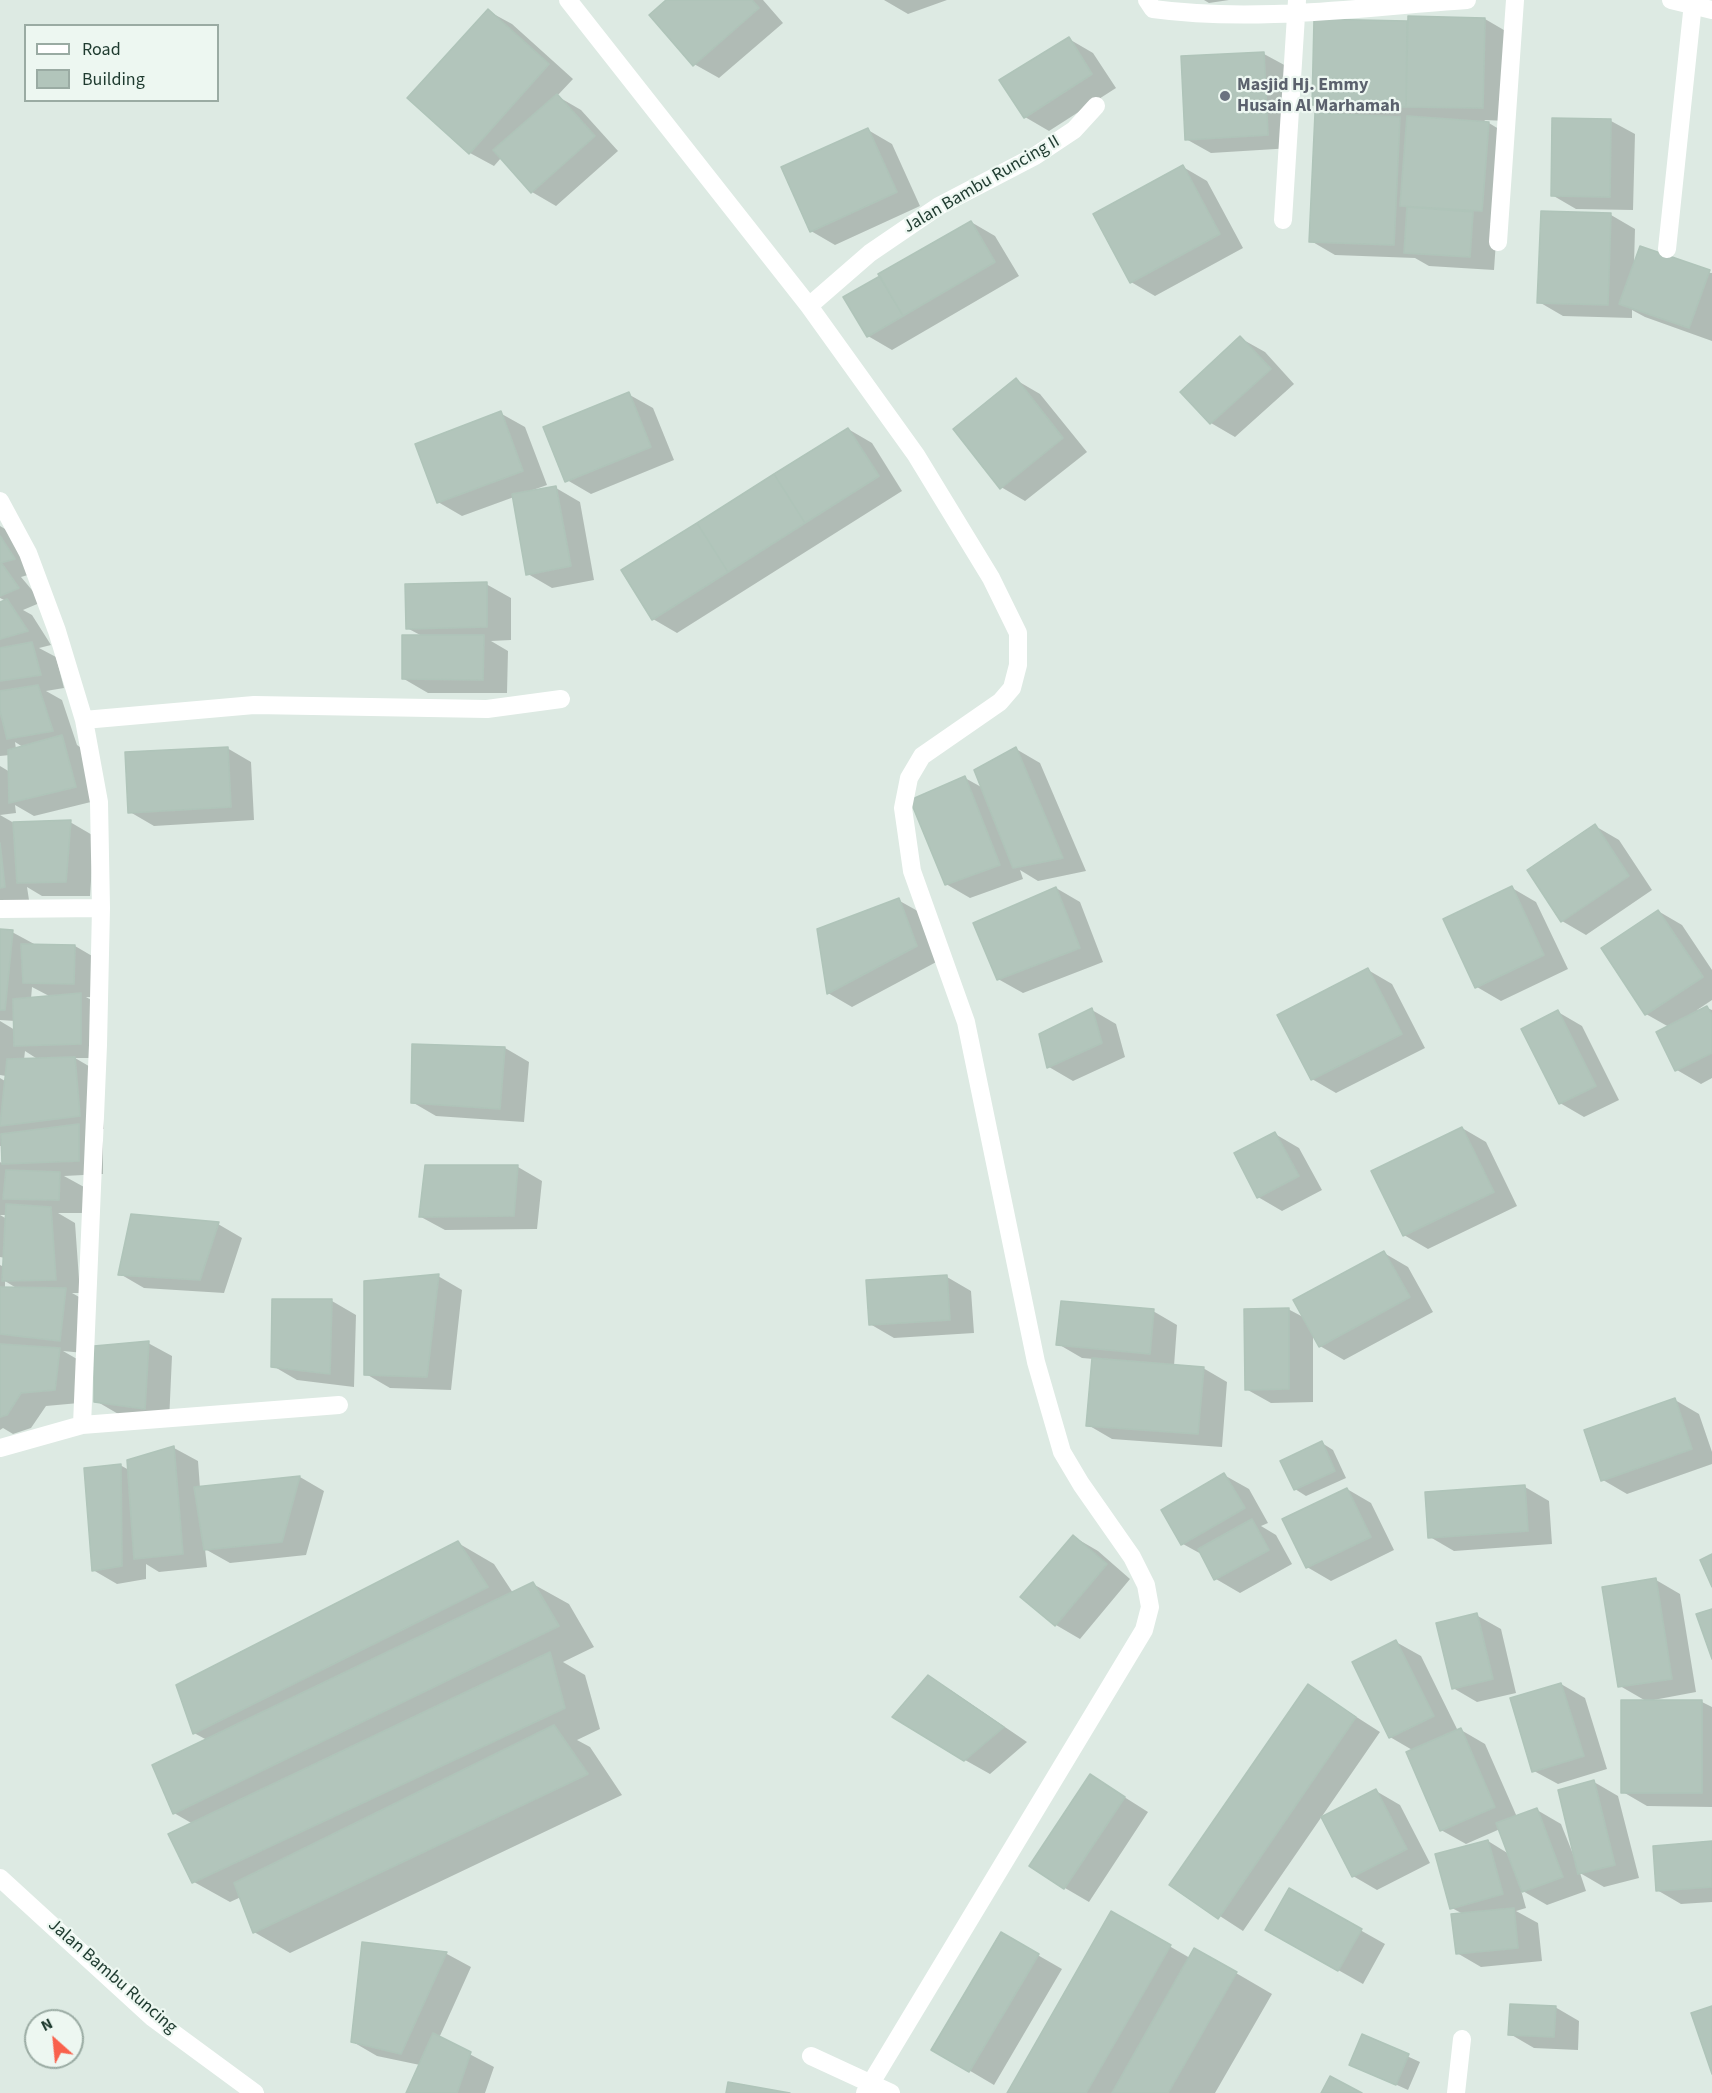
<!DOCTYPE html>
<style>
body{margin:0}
#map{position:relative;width:1712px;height:2093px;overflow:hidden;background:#ddeae3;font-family:"Source Sans 3",sans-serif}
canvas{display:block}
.legend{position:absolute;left:24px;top:24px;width:195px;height:78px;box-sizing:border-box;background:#edf7f1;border:2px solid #9aaba3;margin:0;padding:8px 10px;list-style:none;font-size:18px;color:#1e3a2f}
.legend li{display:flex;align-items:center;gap:12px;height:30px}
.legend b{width:30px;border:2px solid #9aaba3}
.north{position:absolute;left:24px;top:2009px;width:60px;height:60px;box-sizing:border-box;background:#edf7f1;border:2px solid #9aaba3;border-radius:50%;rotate:333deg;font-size:16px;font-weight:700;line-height:24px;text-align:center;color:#1e3a2f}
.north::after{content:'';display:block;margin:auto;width:21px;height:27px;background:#f9614c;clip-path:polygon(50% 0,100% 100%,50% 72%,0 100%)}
</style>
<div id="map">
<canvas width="1712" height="2093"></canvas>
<ul class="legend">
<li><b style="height:8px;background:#fff"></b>Road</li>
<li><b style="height:16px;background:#b2c5bb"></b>Building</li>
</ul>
<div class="north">N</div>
</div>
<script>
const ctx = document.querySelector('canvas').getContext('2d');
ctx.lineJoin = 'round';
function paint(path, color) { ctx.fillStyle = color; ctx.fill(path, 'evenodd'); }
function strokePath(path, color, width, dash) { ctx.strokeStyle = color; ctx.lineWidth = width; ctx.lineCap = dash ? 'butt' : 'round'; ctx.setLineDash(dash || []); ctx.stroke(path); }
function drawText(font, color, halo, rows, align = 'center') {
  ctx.font = font + ' "Source Sans 3",sans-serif'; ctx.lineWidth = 4.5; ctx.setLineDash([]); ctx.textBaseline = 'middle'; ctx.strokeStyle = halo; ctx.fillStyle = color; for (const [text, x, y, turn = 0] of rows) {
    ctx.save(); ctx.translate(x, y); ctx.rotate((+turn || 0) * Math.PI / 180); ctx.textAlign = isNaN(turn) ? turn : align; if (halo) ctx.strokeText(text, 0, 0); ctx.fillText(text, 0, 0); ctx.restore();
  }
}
paint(new Path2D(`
 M668 0H763L783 23 719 78 694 64Z
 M884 0H947L908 14Z
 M1204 0H1229L1209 3Z
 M488 11 512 24 573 79 557 96 581 110 618 151 556 206 532 192 501 158 494 166 470 153Z
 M1485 19 1509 33 1507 121 1484 120 1512 137 1506 224 1490 223 1497 227 1494 270 1429 266 1415 258 1335 255 1311 241 1333 115 1314 104 1316 21 1409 23Z
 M1069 39 1093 53 1116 88 1049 131 1025 117Z
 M1264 54 1288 67 1292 148 1211 153 1186 139Z
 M1553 120 1611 121 1635 134 1633 210 1576 209 1552 195Z
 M868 130 892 144 920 206 835 245 811 231Z
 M1183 167 1207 181 1243 248 1155 296 1131 282Z
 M1611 215 1635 229 1634 265 1712 273V341L1645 317 1632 310V318L1563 316 1539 302Z
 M971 222 995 236 1019 276 892 350 868 336Z
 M1240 338 1265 352 1294 384 1235 437 1211 423Z
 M1016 380 1040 394 1087 452 1025 501 1001 487Z
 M628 394 653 408 674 460 591 494 567 480Z
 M500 413 525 427 547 485 530 491 556 488 580 502 594 580 552 588 528 574 514 497 462 516 438 502Z
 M848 429 872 443 902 491 677 633 653 619Z
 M0 526 12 533 38 572 21 577 42 602 23 610 32 615 51 645 39 648 56 657 64 688 46 691 62 700 77 745 86 751 99 800 34 816 15 805 16 813 0 815V766L10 772V755L0 756V603L6 601 0 598ZM15 742 23 747 16 749Z
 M486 584 511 598V640L491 641 508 651 507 693H428L404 679 422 636 407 628Z
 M227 748 251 762 254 820 154 826 130 812Z
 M1016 749 1040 763 1086 871 1038 881 1020 870 1023 879 970 898 946 884 965 778 983 788Z
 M0 815 14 823 70 822 94 836 90 896H42L27 887 29 900 0 904Z
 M1595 826 1619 840 1652 890 1586 935 1562 921Z
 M1056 888 1080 902 1103 962 1023 993 998 979Z
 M1512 888 1536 902 1568 969 1501 1001 1477 987Z
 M898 900 923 914 940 960 852 1007 828 993Z
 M1658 911 1682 925 1712 970V1000L1697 1010 1707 1008 1712 1010V1078L1701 1084 1677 1070 1669 1027 1646 1014Z
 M0 931 12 932 36 945 75 946 99 960 98 997H86L105 1008V1058H75L99 1072 104 1129 89 1131 103 1139V1174L64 1176 84 1187 83 1213H58L75 1223 80 1293H72L90 1303 84 1353 63 1351 84 1363 79 1403 46 1406 31 1428 13 1434 3 1428 0 1430V1265L4 1267 5 1258 0 1257V1215L7 1219V1215H0V1162L3 1164V1146H0V1078L5 1081 6 1076 0 1075V1021L15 1030V1021L0 1020ZM32 987 51 997 31 999ZM25 1051 39 1060H24ZM5 1281 18 1289 5 1288Z
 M1368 970 1392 984 1425 1048 1336 1093 1312 1079Z
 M1092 1010 1116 1024 1125 1057 1073 1081 1049 1067Z
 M1558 1012 1582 1026 1619 1100 1584 1117 1560 1103Z
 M505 1048 529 1062 524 1122 436 1116 412 1102Z
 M1462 1128 1486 1142 1517 1206 1428 1249 1404 1235Z
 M1275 1134 1299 1148 1322 1190 1282 1211 1258 1197 1236 1154Z
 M427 1166 518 1167 542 1181 537 1229 445 1230 421 1217Z
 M218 1224 242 1238 224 1293 144 1288 120 1274Z
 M1384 1253 1408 1267 1433 1312 1344 1360 1320 1346 1313 1333V1402L1271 1403 1246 1389 1288 1309 1305 1318Z
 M438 1276 462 1290 451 1390 390 1388 366 1374Z
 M947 1277 971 1291 974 1333 894 1338 870 1324Z
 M332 1301 356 1315 354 1387 297 1380 273 1366Z
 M1153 1311 1177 1325 1174 1366 1203 1368 1227 1382 1222 1447 1112 1439 1088 1425 1094 1359 1082 1358 1058 1344Z
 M148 1343 172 1356 169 1422 120 1415 96 1401Z
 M1675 1400 1699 1414 1712 1452V1464L1627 1494 1603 1480Z
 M1322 1443 1333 1450 1346 1478 1306 1496 1295 1489Z
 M174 1448 198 1461 200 1488 300 1477 324 1491 306 1555 230 1563 205 1549 207 1567 159 1572 146 1564V1579L117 1584 93 1570 120 1465 129 1470Z
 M1224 1475 1249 1489 1268 1523 1261 1526 1276 1535 1292 1564 1240 1593 1216 1579 1203 1555 1183 1544Z
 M1525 1487 1549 1501 1552 1544 1454 1551 1430 1537Z
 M1347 1489 1371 1503 1394 1550 1331 1581 1307 1567Z
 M1074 1537 1098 1551 1130 1579 1080 1639 1056 1625Z
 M458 1543 494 1564 513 1593 533 1584 569 1604 594 1647 563 1662 585 1675 600 1729 577 1740 590 1747 622 1795 290 1953 254 1932 241 1897 230 1902 194 1882 193 1824 174 1813 207 1740 194 1733Z
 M1656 1580 1680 1594 1696 1692 1648 1701 1702 1702 1712 1707V1807L1647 1806 1623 1792 1646 1701 1620 1686Z
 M1476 1615 1501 1629 1516 1693 1477 1702 1453 1688Z
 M1396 1642 1421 1656 1458 1731 1461 1730 1485 1744 1517 1817 1537 1810 1561 1824 1573 1854 1594 1782 1618 1796 1639 1878 1604 1887 1580 1873 1586 1891 1547 1905 1521 1890 1526 1908 1516 1911 1538 1923 1542 1961 1481 1967 1457 1953 1463 1914 1452 1908 1488 1841 1509 1854 1500 1829 1466 1844 1441 1830 1414 1751 1390 1737Z
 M928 1677 952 1691 1027 1742 990 1774 965 1760Z
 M1561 1684 1585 1698 1607 1769 1558 1784 1534 1771Z
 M1308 1686 1380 1732 1243 1931 1172 1885Z
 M1091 1776 1148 1812 1089 1902 1065 1888Z
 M1376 1791 1400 1805 1430 1863 1377 1890 1353 1876Z
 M1712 1842V1902L1681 1904 1657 1890Z
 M1289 1890 1385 1944 1363 1984 1267 1930Z
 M1112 1913 1190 1958 1236 1973 1272 1994 1215 2093H1008Z
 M1001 1934 1062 1969 994 2085 933 2049Z
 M363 1944 447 1954 471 1967 439 2038 494 2067 485 2093H407L420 2065 377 2056 353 2042Z
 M1555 2007 1579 2021 1578 2050 1534 2048 1510 2034Z
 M1363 2036 1420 2062 1408 2090 1351 2064Z`), '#0003');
const building = new Path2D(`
 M666 0H752L759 8 693 66 649 15Z
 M488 9 549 64 469 154 407 98Z
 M1408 16 1485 18 1483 108 1406 107Z
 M1314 19 1407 21 1406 107 1312 105Z
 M1069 37 1092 74 1024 118 999 80Z
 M1264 52 1268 135 1185 140 1181 56Z
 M557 94 595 136 531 193 493 150Z
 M1315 113 1400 117 1394 245 1309 242Z
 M1407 116 1489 122 1482 211 1400 206Z
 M1552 118 1611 119 1610 197 1551 196Z
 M868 128 897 192 810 232 781 167Z
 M1183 165 1220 234 1130 283 1093 214Z
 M1407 207 1473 212 1470 257 1404 253Z
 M1541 211 1611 213 1608 305 1537 303Z
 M971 221 995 262 903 316 878 274Z
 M1640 246 1710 270 1689 328 1619 304Z
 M880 276 903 316 867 337 843 297Z
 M1240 336 1271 369 1210 424 1180 392Z
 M1016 378 1063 438 1000 489 953 429Z
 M629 392 651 447 565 482 543 427Z
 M501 411 523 471 437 503 415 444Z
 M848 428 879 476 805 523 774 474Z
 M774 474 805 523 728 572 697 523Z
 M556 486 571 566 526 575 512 494Z
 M697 523 728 572 652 620 621 570Z
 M0 536 15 559 0 563Z
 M2 564 19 588 0 596V565Z
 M487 582V627L406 629 405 584Z
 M7 599 28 631 0 639V602Z
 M402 635H484L483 680 402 679Z
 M32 642 41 675 0 681V648Z
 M38 685 53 731 7 739 0 711V691Z
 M62 735 76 787 9 803 8 750Z
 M228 747 231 807 128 813 125 752Z
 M1016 747 1063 858 1013 868 974 770Z
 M965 776 1000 865 945 885 910 800Z
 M71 820 66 882 17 883 13 822Z
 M1595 824 1629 876 1561 922 1527 870Z
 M0 843 5 887 0 888Z
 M1512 886 1544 955 1475 988 1443 919Z
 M1056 887 1080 948 997 980 973 923Z
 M899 898 917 946 827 994 817 929Z
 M1658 910 1703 977 1645 1015 1601 948Z
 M0 929 13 930 5 1010H0Z
 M21 944 75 945 74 984 23 983Z
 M1368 968 1402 1034 1311 1080 1277 1015Z
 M81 993V1044L14 1046 13 999Z
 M1707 1006 1712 1015V1053L1675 1071 1656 1032Z
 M1092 1008 1102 1043 1047 1068 1039 1034Z
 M1558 1010 1596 1086 1559 1104 1521 1029Z
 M412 1044 505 1047 500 1109 411 1103Z
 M75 1057 80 1116 0 1126 7 1059Z
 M79 1124V1161L2 1164 1 1134Z
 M1462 1127 1494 1192 1403 1236 1371 1171Z
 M1275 1132 1299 1176 1257 1198 1234 1153Z
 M425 1165H518L514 1216 419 1217Z
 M6 1170 60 1172 59 1200 3 1199Z
 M6 1204 51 1207 56 1280 2 1281Z
 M131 1214 219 1222 200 1280 118 1275Z
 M1384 1251 1410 1297 1319 1347 1293 1300Z
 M439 1274 427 1377 364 1375V1281Z
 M947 1275 950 1320 869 1325 866 1280Z
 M0 1287 66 1288 60 1341 0 1334Z
 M272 1299H332L330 1374 271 1367Z
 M1061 1301 1154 1309 1150 1354 1056 1345Z
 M1289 1308V1389L1245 1390 1244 1309Z
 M149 1341 145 1409 94 1402V1346Z
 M0 1344 60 1348 55 1390 21 1393 7 1415 0 1417Z
 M1092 1358 1204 1367 1198 1434 1086 1426Z
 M1675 1398 1692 1449 1601 1481 1584 1430Z
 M1322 1441 1335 1471 1294 1490 1280 1461Z
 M174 1446 183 1554 134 1559 127 1460Z
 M121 1464 122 1566 92 1571 84 1468Z
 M1224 1473 1245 1508 1181 1545 1161 1510Z
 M300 1476 282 1542 204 1550 194 1487Z
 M1525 1485 1528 1531 1428 1538 1425 1492Z
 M1347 1488 1371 1537 1306 1568 1282 1519Z
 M1252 1519 1269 1550 1214 1580 1198 1549Z
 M1073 1535 1107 1564 1055 1626 1020 1597Z
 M458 1541 488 1587 193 1734 176 1685Z
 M1712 1554V1587L1700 1560Z
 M1656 1578 1672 1679 1618 1687 1602 1587Z
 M533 1582 559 1626 173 1814 152 1765Z
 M1712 1609V1659L1696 1614Z
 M1477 1613 1493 1679 1452 1689 1436 1623Z
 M1396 1640 1434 1716 1389 1738 1352 1662Z
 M550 1652 565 1708 192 1883 168 1834Z
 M928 1675 1004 1727 964 1761 892 1717Z
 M1561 1683 1584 1756 1532 1772 1510 1698Z
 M1308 1684 1356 1717 1218 1919 1169 1885Z
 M1621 1700H1702V1793H1621Z
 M554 1725 588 1774 253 1933 234 1883Z
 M1461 1728 1495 1807 1440 1831 1406 1752Z
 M1090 1774 1125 1797 1064 1889 1029 1866Z
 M1594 1780 1615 1865 1578 1874 1558 1790Z
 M1376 1789 1407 1849 1352 1877 1321 1817Z
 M1537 1808 1563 1877 1522 1892 1496 1823Z
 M1488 1840 1503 1894 1450 1909 1435 1854Z
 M1712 1841V1887L1656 1891 1653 1846Z
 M1289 1888 1362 1929 1338 1971 1265 1930Z
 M1514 1908 1518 1948 1456 1954 1451 1914Z
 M1111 1911 1171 1945 1086 2093H1007Z
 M1001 1932 1039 1954 969 2072 931 2050Z
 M362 1942 447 1952 401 2054 351 2042Z
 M1194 1948 1237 1972 1168 2093H1112Z
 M1510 2004 1556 2006 1554 2037 1508 2035Z
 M1712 2006V2074L1691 2013Z
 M433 2033 471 2052 457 2093H406Z
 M1362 2034 1409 2054 1396 2085 1349 2065Z
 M1330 2076 1362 2093H1321Z
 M728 2082 790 2093H726Z`);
paint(building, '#b2c5bb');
strokePath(building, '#afc4b9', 1.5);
strokePath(new Path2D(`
 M568 0 809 306 916 455 991 578 1018 633V665L1012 688 1000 702 922 756 909 778 903 808 912 871 966 1022 1036 1362 1062 1452 1081 1484 1132 1557 1146 1585 1150 1607 1144 1630 865 2093
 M1147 0 1153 9C1257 23 1363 7 1467 0
 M1671 0 1712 10
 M1283 220 1297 0
 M1498 242 1515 0
 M1667 249 1693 3
 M809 306 870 253 939 206 1035 156 1074 130 1096 106
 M0 501 28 553 57 631 84 720 99 802 101 908 98 1045 82 1425 0 1448
 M84 720 254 705 487 709 561 699
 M0 909 101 908
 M82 1425 339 1405
 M811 2056 891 2093
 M1456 2093 1462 2039`), '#fff', 18);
strokePath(new Path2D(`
 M0 1878 153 2018 255 2093`), '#fff', 18);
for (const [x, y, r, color] of [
 [1225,96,6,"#6b7280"]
]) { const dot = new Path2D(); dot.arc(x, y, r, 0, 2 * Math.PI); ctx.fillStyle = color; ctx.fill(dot); strokePath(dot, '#edf7f1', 2); }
drawText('bold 18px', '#5b616d', '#edf7f1', [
 ["Masjid Hj. Emmy",1237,86],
 ["Husain Al Marhamah",1237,107]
], 'left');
drawText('18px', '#1e3a2f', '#edf7f1', [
 ["Jalan Bambu Runcing II",982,185,-30],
 ["Jalan Bambu Runcing",112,1977,41]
]);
</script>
